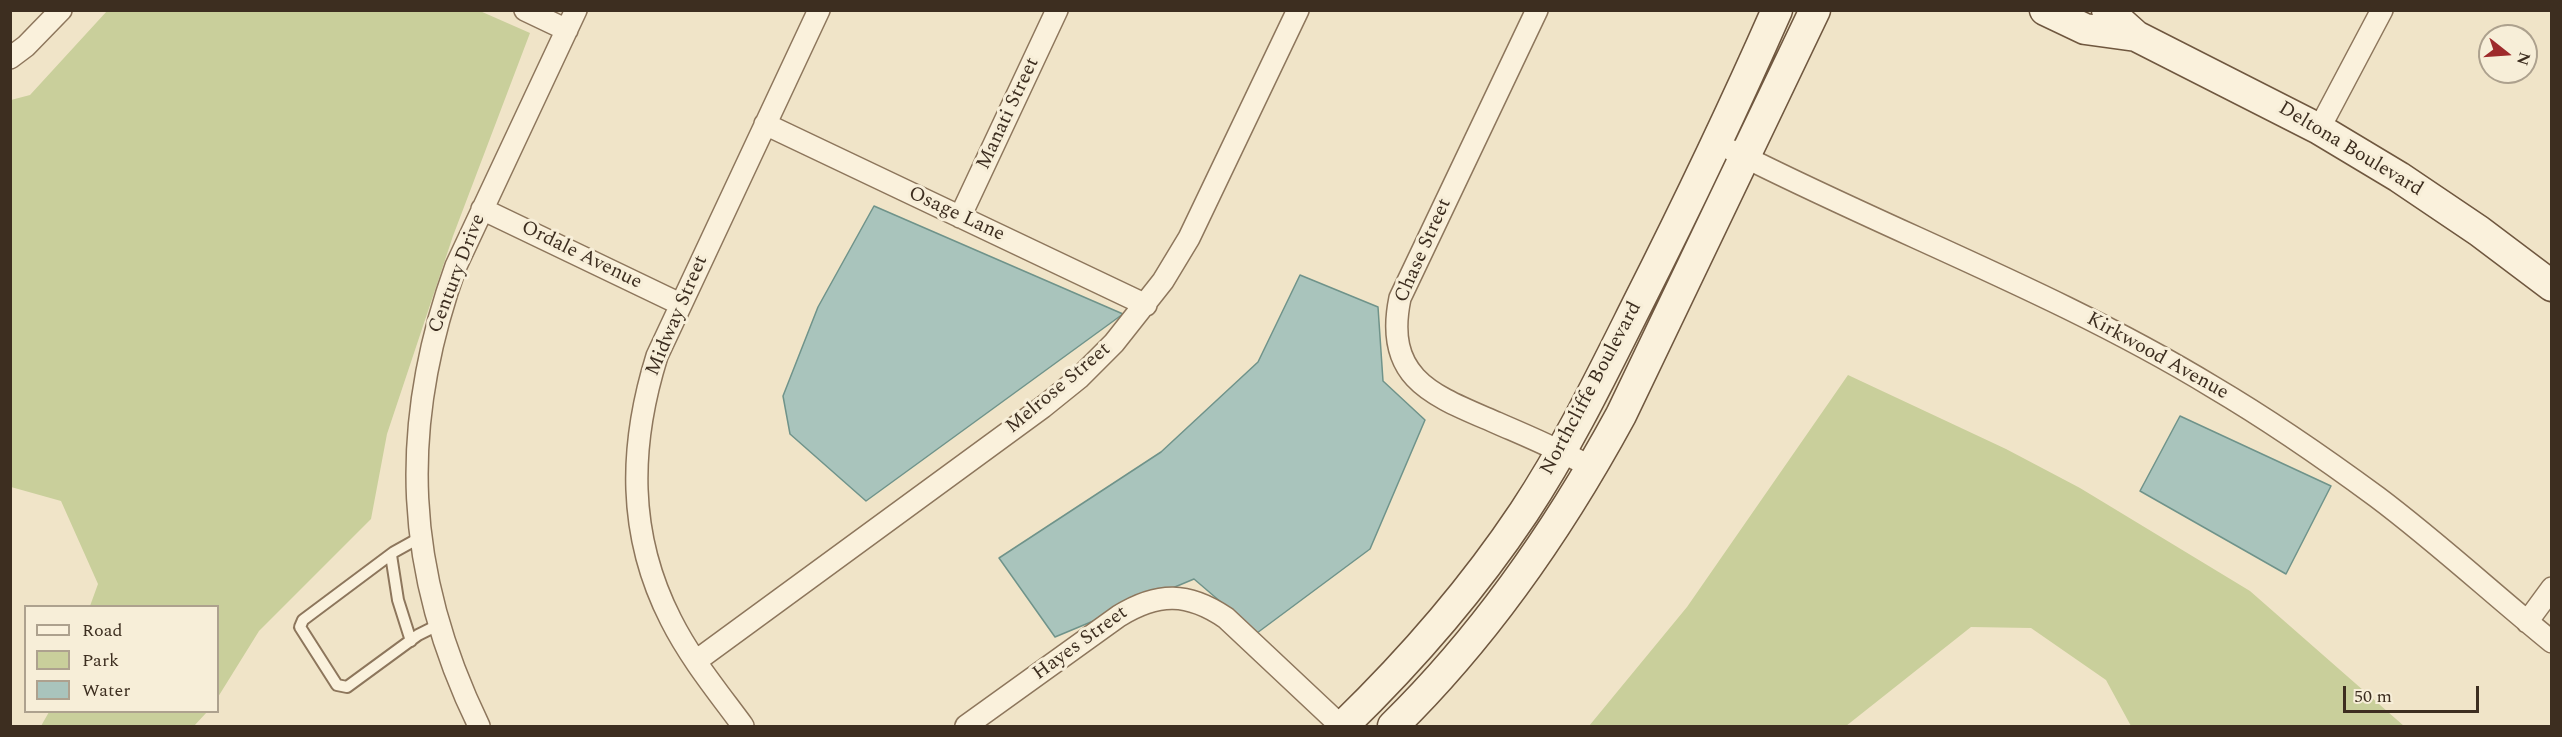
<!DOCTYPE html>
<style>
body{margin:0}
#map{position:relative;width:2562px;height:737px;overflow:hidden;background:#f0e4c8;font-family:Spectral,serif}
canvas{display:block}
.frame{position:absolute;inset:0;border:12px solid #3d2e20;pointer-events:none}
.legend{position:absolute;left:24px;top:605px;width:195px;height:108px;box-sizing:border-box;background:#f7eed8;border:2px solid #ada18e;margin:0;padding:8px 10px;list-style:none;font-size:18px;color:#3d2e20}
.legend li{display:flex;align-items:center;gap:12px;height:30px}
.legend b{width:30px;border:2px solid #ada18e}
.north{position:absolute;left:2478px;top:24px;width:60px;height:60px;box-sizing:border-box;background:#f7eed8;border:2px solid #ada18e;border-radius:50%;rotate:107deg;font-size:16px;font-weight:700;line-height:24px;text-align:center;color:#3d2e20}
.north::after{content:'';display:block;margin:auto;width:21px;height:27px;background:#9e2a2b;clip-path:polygon(50% 0,100% 100%,50% 72%,0 100%)}
.scale{position:absolute;left:2343px;top:686px;width:136px;height:27px;box-sizing:border-box;border:3px solid #3d2e20;border-top:0;padding-left:8px;font-size:18px;line-height:21px;white-space:nowrap;color:#3d2e20;-webkit-text-stroke:4px #f7eed8;paint-order:stroke}
</style>
<div id="map">
<canvas width="2562" height="737"></canvas>
<div class="frame"></div>
<ul class="legend">
<li><b style="height:8px;background:#faf1dc"></b>Road</li>
<li><b style="height:16px;background:#c9cf9b"></b>Park</li>
<li><b style="height:16px;background:#a9c4bc"></b>Water</li>
</ul>
<div class="north">N</div>
<div class="scale">50 m</div>
</div>
<script>
const ctx = document.querySelector('canvas').getContext('2d');
ctx.lineJoin = 'round';
function paint(path, color) { ctx.fillStyle = color; ctx.fill(path, 'evenodd'); }
function strokePath(path, color, width, dash) { ctx.strokeStyle = color; ctx.lineWidth = width; ctx.lineCap = dash ? 'butt' : 'round'; ctx.setLineDash(dash || []); ctx.stroke(path); }
function drawText(font, color, halo, rows, align = 'center') {
  ctx.font = font + ' Spectral,serif'; ctx.lineWidth = 6; ctx.setLineDash([]); ctx.textBaseline = 'middle'; ctx.strokeStyle = halo; ctx.fillStyle = color; for (const [text, x, y, turn = 0] of rows) {
    ctx.save(); ctx.translate(x, y); ctx.rotate((+turn || 0) * Math.PI / 180); ctx.textAlign = isNaN(turn) ? turn : align; if (halo) ctx.strokeText(text, 0, 0); ctx.fillText(text, 0, 0); ctx.restore();
  }
}
paint(new Path2D(`
 M107 11H480L530 33 453 236 387 434 371 519 259 631 218 697V606H90L98 584 61 501 11 487V100L30 95Z
 M1848 375 2006 449 2080 488 2250 591 2404 726H2131L2106 680 2031 628 1971 627 1846 726H1589L1687 607Z
 M49 712H207L194 726H41Z`), '#c9cf9b');
const water = new Path2D(`
 M874 206 1123 314 866 501 790 434 783 396 818 307Z
 M1300 275 1378 307 1383 381 1425 420 1370 549 1257 633 1194 579 1055 637 999 558 1161 452 1258 362Z
 M2180 416 2331 486 2286 574 2140 491Z`);
paint(water, '#a9c4bc');
strokePath(water, '#6f938a', 1.5);
const service = new Path2D(`
 M421 537 394 552 303 620 300 627 337 685 347 687 418 635 438 625
 M391 555 398 600 411 641`);
const minor = new Path2D(`
 M525 10 567 30
 M1537 10 1400 298C1383 380 1435 396 1497 423 1529 437 1561 450 1592 468
 M10 58 26 46 61 10
 M765 124 1146 305
 M2319 129 2382 10
 M1733 151C1892 232 2060 294 2213 387 2269 420 2324 458 2377 497 2437 542 2493 594 2552 642
 M482 209 680 304
 M960 217 1057 10
 M2527 622 2552 588
 M696 661 1043 407 1079 378 1114 343 1163 281 1189 238 1298 10
 M479 726C404 572 398 427 456 266L576 10
 M743 726C718 692 690 658 671 620 627 534 629 446 657 356L819 10
 M966 726 1119 616C1158 592 1188 592 1226 618L1341 726`);
const secondary = new Path2D(`
 M2045 10 2085 29 2136 36
 M2107 10 2136 36 2319 129 2399 177 2479 231 2552 286
 M1343 726C1410 661 1472 590 1524 512 1567 447 1602 375 1637 305 1686 208 1733 110 1777 10
 M1393 726C1486 635 1559 529 1621 415L1815 10`);
strokePath(service, '#8d765c', 14);
strokePath(minor, '#8d765c', 24);
strokePath(secondary, '#6f573f', 33);
strokePath(service, '#faf1dc', 10);
strokePath(minor, '#faf1dc', 21);
strokePath(secondary, '#faf1dc', 30);
drawText('20px', '#3d2e20', '#f7eed8', [
 ["Manati Street",1009,114,-65],
 ["Deltona Boulevard",2350,150,31],
 ["Osage Lane",956,215,25],
 ["Chase Street",1424,251,-66],
 ["Ordale Avenue",581,256,26],
 ["Century Drive",458,274,-69],
 ["Midway Street",678,316,-67],
 ["Kirkwood Avenue",2157,357,29],
 ["Melrose Street",1059,389,-40],
 ["Northcliffe Boulevard",1592,389,-62],
 ["Hayes Street",1081,644,-36]
]);
</script>
